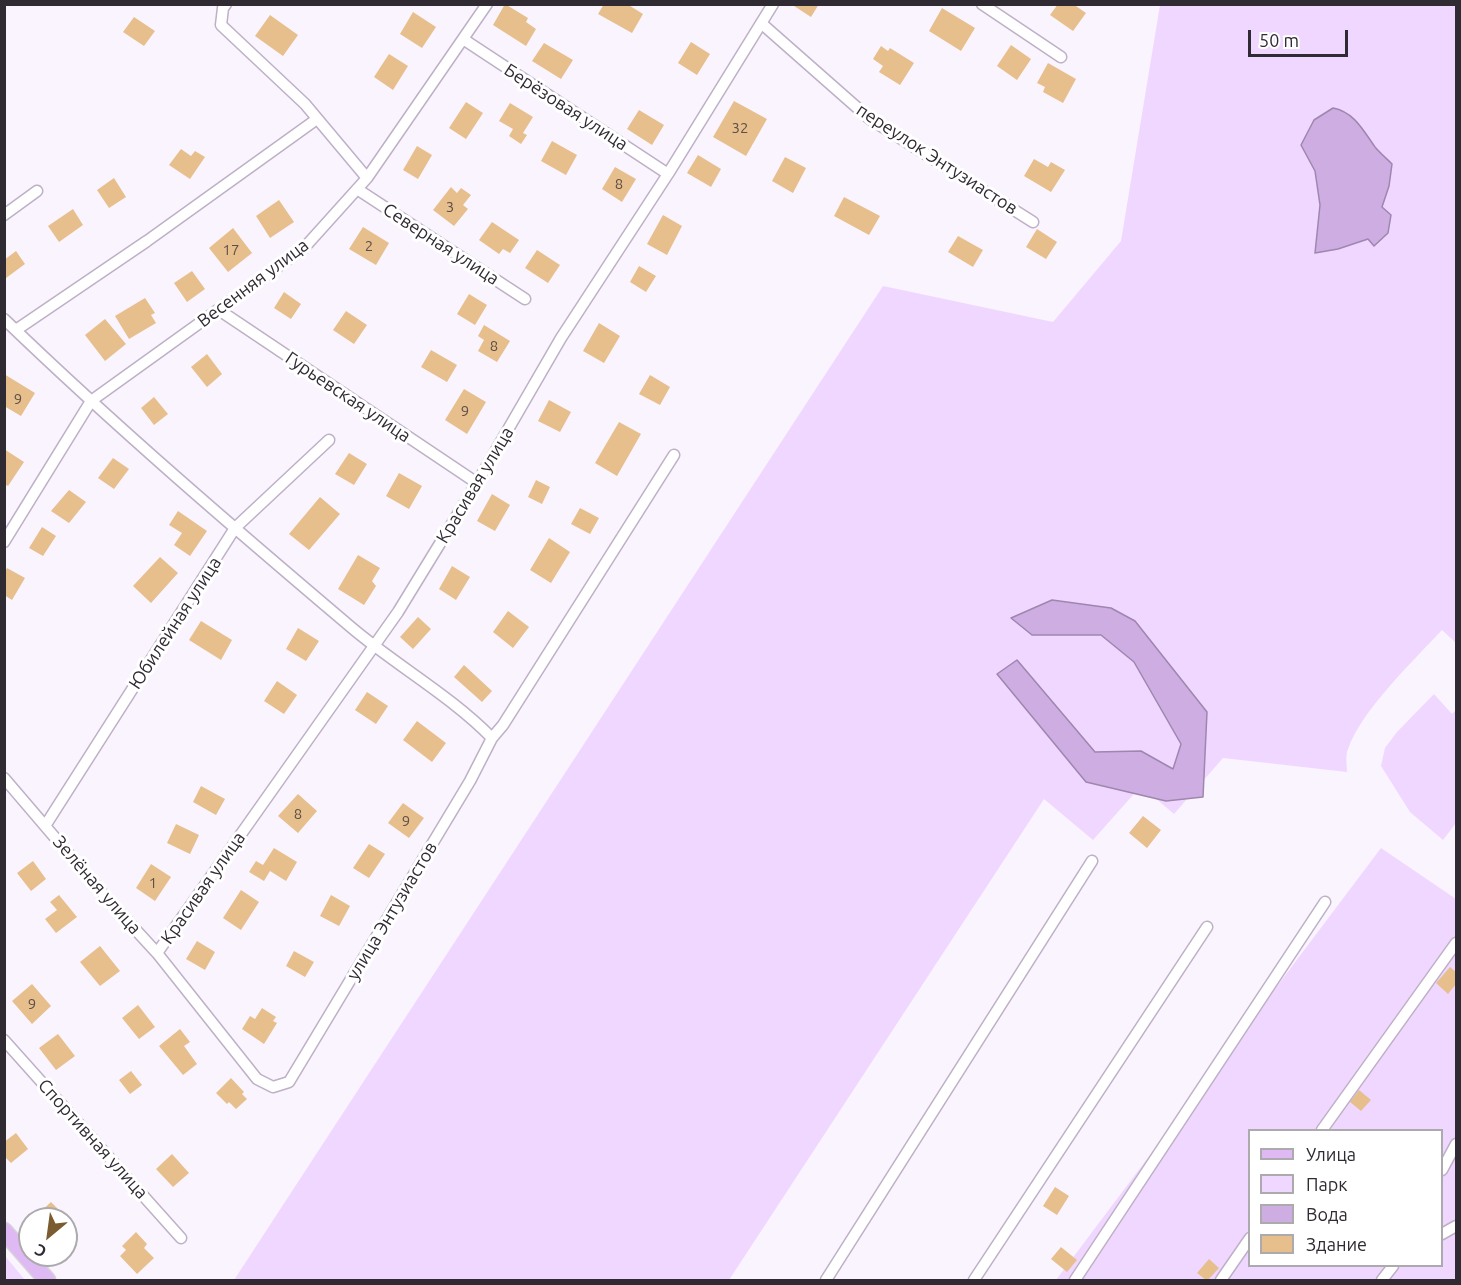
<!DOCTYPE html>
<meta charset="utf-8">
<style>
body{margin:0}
#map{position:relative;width:1461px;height:1285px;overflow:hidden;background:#faf4fe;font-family:Ubuntu,sans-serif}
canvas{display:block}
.frame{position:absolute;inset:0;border:6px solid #302a33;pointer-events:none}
.legend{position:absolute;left:1248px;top:1129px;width:195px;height:138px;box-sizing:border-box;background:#fff;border:2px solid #acaaad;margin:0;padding:8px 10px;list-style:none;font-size:18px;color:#302a33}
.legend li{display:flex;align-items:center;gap:12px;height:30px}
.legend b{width:30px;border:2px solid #acaaad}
.north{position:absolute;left:18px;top:1207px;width:60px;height:60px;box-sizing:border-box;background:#fff;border:2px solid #acaaad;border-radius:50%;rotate:209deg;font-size:16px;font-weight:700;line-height:24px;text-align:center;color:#302a33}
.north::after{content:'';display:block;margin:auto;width:21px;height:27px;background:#7b5c31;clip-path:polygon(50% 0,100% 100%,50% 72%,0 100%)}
.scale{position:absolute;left:1248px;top:30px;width:100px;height:27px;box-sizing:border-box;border:3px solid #302a33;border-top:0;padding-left:8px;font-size:18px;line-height:21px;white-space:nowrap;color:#302a33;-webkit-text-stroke:4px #fff;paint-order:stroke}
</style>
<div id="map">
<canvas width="1461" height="1285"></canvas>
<div class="frame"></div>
<ul class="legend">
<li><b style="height:8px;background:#dfb9f4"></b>Улица</li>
<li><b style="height:16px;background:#f0d7ff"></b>Парк</li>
<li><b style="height:16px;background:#ceade2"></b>Вода</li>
<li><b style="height:16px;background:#e7bf8c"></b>Здание</li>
</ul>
<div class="north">С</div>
<div class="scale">50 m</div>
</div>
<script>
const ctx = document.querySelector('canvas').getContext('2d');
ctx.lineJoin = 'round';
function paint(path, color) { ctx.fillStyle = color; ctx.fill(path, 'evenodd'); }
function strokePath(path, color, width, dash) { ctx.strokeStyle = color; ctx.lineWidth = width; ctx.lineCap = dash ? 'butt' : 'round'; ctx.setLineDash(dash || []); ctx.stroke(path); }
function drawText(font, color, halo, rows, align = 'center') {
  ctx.font = font + ' Ubuntu,sans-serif'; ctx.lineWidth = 6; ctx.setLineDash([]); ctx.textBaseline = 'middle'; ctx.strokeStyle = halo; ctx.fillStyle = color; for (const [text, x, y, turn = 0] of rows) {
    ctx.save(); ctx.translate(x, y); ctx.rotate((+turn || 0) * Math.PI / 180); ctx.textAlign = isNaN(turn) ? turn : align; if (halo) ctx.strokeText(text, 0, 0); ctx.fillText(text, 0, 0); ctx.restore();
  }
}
paint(new Path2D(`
 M1160 5H1456V643L1442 630C1414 660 1361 711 1348 749 1345 755 1347 765 1347 772L1223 758 1174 814 1141 786 1093 840 1044 799 729 1280H234L883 286 1053 322 1121 241Z
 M1434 694 1452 714 1456 710V823L1443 840 1410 812 1381 766 1385 748 1397 732Z
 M1381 848 1456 899V1280H1056ZM1250 1130H1442V1266H1250Z
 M5 1256 25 1280H5Z`), '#f0d7ff');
const water = new Path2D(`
 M1333 108C1354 112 1363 130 1375 147 1380 153 1386 158 1392 164L1389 186 1382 207 1391 215 1388 233 1374 246 1368 239 1338 249 1315 253 1320 205 1315 171 1301 145 1314 120Z
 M1052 600 1111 608 1135 621 1207 712 1203 797 1166 801 1086 782 997 674 1017 660 1095 752 1141 751 1173 769 1181 744 1134 662 1101 635H1032L1011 618Z`);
paint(water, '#ceade2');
strokePath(water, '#9f86ae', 1.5);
paint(new Path2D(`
 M505 4 528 18 526 22 536 29 526 46 493 25Z
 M604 4H627L643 14 632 33 598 14Z
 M791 4H819L811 17Z
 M1058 4H1073L1086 13 1073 31 1050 15Z
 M942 8 975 28 961 51 929 31Z
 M413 12 436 27 422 48 400 34Z
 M270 15 298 35 283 56 255 36Z
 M134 17 155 31 144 46 123 32Z
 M691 42 710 54 697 75 678 63Z
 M544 43 573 60 561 79 532 61Z
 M1011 45 1031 59 1017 80 997 66Z
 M881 46 888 51 890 48 914 63 900 85 879 72 883 66 873 59Z
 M389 54 408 66 393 90 374 77Z
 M1048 63 1076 79 1063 103 1043 92 1045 87 1037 83Z
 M734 101 767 119 746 156 713 137Z
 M466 102 483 113 466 139 449 128Z
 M510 103 533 117 523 133 527 135 521 144 509 136 513 129 499 121Z
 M639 110 664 125 652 145 627 129Z
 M552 141 577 155 566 175 541 161Z
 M417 146 432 155 418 179 403 170Z
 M181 149 191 156 195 151 205 157 190 179 169 165Z
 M698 155 721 169 711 187 687 173Z
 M785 157 806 168 793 193 772 181Z
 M1034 159 1048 167 1051 162 1065 170 1051 192 1024 176Z
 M615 167 636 179 622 202 602 189Z
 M114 178 126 197 109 208 97 190Z
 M451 187 457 193 461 188 471 195 463 205 468 209 454 226 433 210Z
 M844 197 880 216 869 235 834 216Z
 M279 200 294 222 270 238 256 216Z
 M73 209 83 225 59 242 48 226Z
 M663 215 682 226 667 255 647 244Z
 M492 222 519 240 510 253 503 249 499 254 479 240Z
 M363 227 389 243 376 265 349 249Z
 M233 228 252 253 228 272 209 248Z
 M1037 229 1057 242 1046 259 1026 247Z
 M958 236 983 250 973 267 948 252Z
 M537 250 560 265 548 283 525 268Z
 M16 251 25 264 6 278 4 276V260Z
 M639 266 656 276 646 292 630 282Z
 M192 271 205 289 187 302 174 283Z
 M284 292 301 304 291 319 274 308Z
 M469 294 487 305 475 325 457 314Z
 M145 298 155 313 151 315 156 323 129 339 115 316Z
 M346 311 367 325 354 344 333 330Z
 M105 319 126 344 105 361 85 335Z
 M599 323 620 336 604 363 583 351Z
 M484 325 510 341 497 362 478 351 484 340 478 336Z
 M431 350 457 365 447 382 421 367Z
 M207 354 222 374 207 387 191 367Z
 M4 374 35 393 21 416 4 406Z
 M650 375 670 387 660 405 639 394Z
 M464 389 486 402 467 434 445 420Z
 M154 397 168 414 154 425 141 408Z
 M549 400 571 412 560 432 538 421Z
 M619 422 641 434 617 476 595 463Z
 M4 449 24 462 8 486 4 484Z
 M349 453 367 464 354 485 335 474Z
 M113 458 129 469 114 489 98 478Z
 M399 473 422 486 409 509 386 496Z
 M536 480 550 487 542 504 528 497Z
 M69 490 86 502 69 523 51 511Z
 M492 494 510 505 495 531 477 521Z
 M320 497 340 514 309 550 289 534Z
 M580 508 599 518 590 534 571 524Z
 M178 511 207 531 190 556 174 545 182 533 169 525Z
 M42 527 56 536 43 556 29 548Z
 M549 538 570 552 551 583 530 570Z
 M358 555 380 568 372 581 376 586 364 605 338 589Z
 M160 557 178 573 151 603 133 586Z
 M452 566 470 577 456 600 439 589Z
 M7 568 25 578 12 600 4 595V573Z
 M508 611 529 627 513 648 493 632Z
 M418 617 431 629 413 649 400 637Z
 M201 621 232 640 221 660 189 640Z
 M298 628 319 641 306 661 286 649Z
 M464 665 492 691 482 702 454 677Z
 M277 681 297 695 284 714 264 701Z
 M367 692 388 706 376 724 355 710Z
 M417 721 446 743 432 762 403 740Z
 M201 786 225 799 216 815 193 802Z
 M298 794 317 811 298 833 278 816Z
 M403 803 424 818 409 838 388 823Z
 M1143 816 1161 830 1147 848 1129 833Z
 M176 824 199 835 190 854 167 843Z
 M369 844 385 854 369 878 353 868Z
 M274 848 297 862 286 881 270 871 264 881 249 872 256 861 263 865Z
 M33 861 46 879 31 891 17 873Z
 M151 864 171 877 155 901 136 888Z
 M241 890 259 902 241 930 223 918Z
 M59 895 77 917 56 933 45 919 57 910 50 902Z
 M331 895 350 906 339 926 320 916Z
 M197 941 215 952 205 970 186 959Z
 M100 946 120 971 100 986 80 962Z
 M294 951 314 962 305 977 286 966Z
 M1450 967 1456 972V984L1448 994 1436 983Z
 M32 984 51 1006 32 1024 12 1001Z
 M138 1005 155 1027 139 1039 122 1018Z
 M262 1008 276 1017 273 1021 277 1023 264 1044 242 1029 250 1016 255 1019Z
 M180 1029 190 1042 184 1046 197 1064 183 1075 159 1046Z
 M58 1034 75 1056 56 1070 39 1048Z
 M131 1071 142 1085 130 1094 119 1080Z
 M231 1078 244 1092 242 1094 247 1099 236 1109 229 1102 227 1104 216 1093Z
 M1359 1090 1371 1100 1361 1111 1350 1102Z
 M16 1133 28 1149 11 1163 4 1156V1142Z
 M172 1154 189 1173 173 1187 156 1169Z
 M1055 1187 1069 1196 1057 1215 1043 1206Z
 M51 1202 62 1213 56 1219H43L38 1214Z
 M136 1232 147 1244 144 1248 154 1258 137 1274 120 1256 126 1250 122 1246Z
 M1061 1247 1077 1260 1067 1272 1051 1259Z
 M1209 1259 1219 1268 1208 1280H1206L1197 1273Z`), '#e7bf8c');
const minor = new Path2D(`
 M226 4 223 8 221 25 305 104 367 178
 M982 4 1061 57
 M761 23 870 119 1033 222
 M463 39 668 174
 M357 189 525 299
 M4 215 37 191
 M219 310 477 483
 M4 319C116 427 234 528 352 628 397 666 451 696 492 738L503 725 674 455
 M16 330 147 241 317 119
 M4 542 91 401 304 248 367 178 487 4
 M4 778 110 902 157 953 257 1079 273 1087 289 1082 470 781 492 738
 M45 826 235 528 329 440
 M157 953 398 612 477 483 561 338 668 174 773 4
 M4 1040 181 1238
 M1322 1130 1456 943
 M1442 1170 1456 1144
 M1442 1234 1456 1226
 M826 1280 1092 861
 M974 1280 1207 927
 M1075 1280 1325 902
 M1221 1280 1250 1238
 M1382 1280 1393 1266`);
const primary = new Path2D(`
 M4 1231 47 1280`);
strokePath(minor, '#beb0c7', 13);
strokePath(primary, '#d6d4d6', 19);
strokePath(minor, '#fff', 10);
strokePath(primary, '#dfb9f4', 16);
drawText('15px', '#5e4f49', null, [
 ["32",740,128],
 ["8",619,184],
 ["3",450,207],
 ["2",369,246],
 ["17",231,250],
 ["8",494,346],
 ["9",18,399],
 ["9",465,411],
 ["8",298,814],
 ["9",406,821],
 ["1",153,883],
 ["9",32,1004]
]);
drawText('18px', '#302a33', '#fff', [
 ["Берёзовая улица",566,107,33],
 ["переулок Энтузиастов",937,159,33],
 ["Северная улица",441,244,33],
 ["Весенняя улица",253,283,-37],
 ["Гурьевская улица",348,397,34],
 ["Красивая улица",475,485,-59],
 ["Юбилейная улица",175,623,-57],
 ["Зелёная улица",97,885,49],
 ["Красивая улица",203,888,-55],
 ["улица Энтузиастов",392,911,-59],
 ["Спортивная улица",93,1139,48]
]);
</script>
